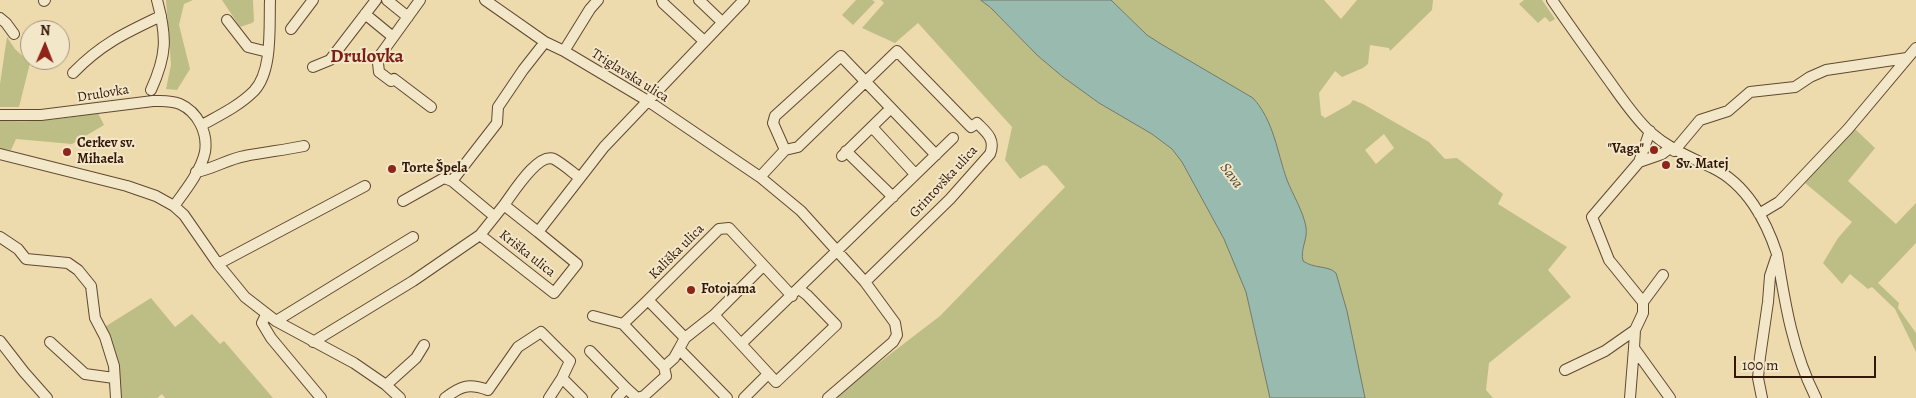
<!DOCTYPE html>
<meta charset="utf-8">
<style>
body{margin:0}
#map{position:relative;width:1916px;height:398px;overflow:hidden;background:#eddaad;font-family:Alegreya,serif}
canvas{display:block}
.north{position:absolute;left:20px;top:20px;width:50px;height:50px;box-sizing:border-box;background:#f3e7ca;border:1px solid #a7947c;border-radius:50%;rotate:1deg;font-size:14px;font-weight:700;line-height:20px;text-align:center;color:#341807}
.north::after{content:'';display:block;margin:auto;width:18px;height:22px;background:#8f2418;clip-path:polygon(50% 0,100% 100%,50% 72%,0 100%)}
.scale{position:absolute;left:1734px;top:356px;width:142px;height:22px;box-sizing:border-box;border:2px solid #341807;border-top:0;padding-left:6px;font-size:15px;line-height:18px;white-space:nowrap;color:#341807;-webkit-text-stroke:4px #f3e7ca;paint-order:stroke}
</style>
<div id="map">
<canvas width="1916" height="398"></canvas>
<div class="north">N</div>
<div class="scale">100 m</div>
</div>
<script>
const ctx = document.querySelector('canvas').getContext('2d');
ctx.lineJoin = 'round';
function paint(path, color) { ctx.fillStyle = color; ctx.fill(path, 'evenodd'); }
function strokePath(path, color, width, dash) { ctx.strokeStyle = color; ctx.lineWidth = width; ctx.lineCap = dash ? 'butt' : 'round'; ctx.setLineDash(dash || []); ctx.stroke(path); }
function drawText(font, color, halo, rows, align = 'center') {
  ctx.font = font + ' Alegreya,serif'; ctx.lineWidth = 4; ctx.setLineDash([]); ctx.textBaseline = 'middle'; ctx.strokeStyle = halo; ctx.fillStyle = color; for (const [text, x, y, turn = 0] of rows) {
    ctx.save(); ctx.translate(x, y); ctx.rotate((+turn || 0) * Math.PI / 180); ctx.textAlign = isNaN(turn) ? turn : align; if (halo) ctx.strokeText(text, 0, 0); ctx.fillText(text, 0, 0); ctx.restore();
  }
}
paint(new Path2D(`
 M166 0H193L184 4 179 25 190 69 177 90 166 89 171 65Z
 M222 0H253L254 21 252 23 240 27Z
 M856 0H872L875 2 853 25 842 15Z
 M881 0H981L991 8 1038 56 1063 77 1099 103 1152 134 1172 149 1182 162 1224 239 1246 292 1270 398H836L859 378 940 316 1065 187 1047 166 1043 165 1020 179 1005 160 1012 127 918 23 895 43 862 28 884 3Z
 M1111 0H1324L1341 19 1357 0H1433L1432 10 1390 51 1389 48 1370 45 1368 64 1363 68 1342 77 1335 71 1319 93 1321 115 1325 118 1350 104 1353 100 1363 104 1429 142 1445 159 1457 158 1503 194 1498 204 1567 247 1548 270 1571 297 1489 363 1486 390 1493 398H1365L1347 311 1336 273C1325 267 1314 268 1303 261 1300 249 1308 239 1306 227 1303 211 1293 195 1287 180 1277 152 1274 121 1253 98L1161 44 1147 35ZM1384 134 1394 148 1376 164 1365 150Z
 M1524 0H1542L1555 19 1550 22 1545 17 1538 23 1519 4Z
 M7 37 15 49 30 63 19 107H0V84Z
 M98 113 104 125 72 144 16 139 11 150 0 149V120C33 124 66 118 98 113Z
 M1854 128 1875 148 1848 181 1896 224 1916 203V243L1878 283 1899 303 1898 308 1916 333V352L1895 309 1872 287 1868 289 1850 274 1842 284 1823 263 1838 238 1852 222 1805 183Z
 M151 298 175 327 192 314 220 344 224 341 273 398H165L162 394 157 398H119L103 328Z`), '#bdbe86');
const water = new Path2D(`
 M981 0H1111L1147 35 1161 44 1253 98C1274 121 1277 152 1287 180 1293 195 1303 211 1306 227 1308 239 1300 249 1303 261 1314 269 1328 265 1336 273L1347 311 1365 398H1270L1246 292 1224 239 1182 162 1172 149 1152 134 1099 103 1063 77 1038 56 991 8Z`);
paint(water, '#99baae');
strokePath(water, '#71796b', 1);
const minor = new Path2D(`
 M387 0 408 17
 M420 0 381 54 378 63 379 72 391 81 394 79 431 107
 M485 0 545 42 564 51 648 101 760 177 801 211 865 282 895 323 897 335 893 342 828 398
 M662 0 663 3 704 41
 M699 0 722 22
 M1552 0C1569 25 1587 50 1605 75 1619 94 1632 115 1650 132 1671 150 1688 156 1713 168 1746 184 1766 220 1777 254 1785 304 1793 353 1816 398
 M44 1 45 0
 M365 14 393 37
 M0 18 6 23 14 34
 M227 20 248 47 268 52
 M291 29 313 0
 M564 51 590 9 598 0
 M313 67 330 60 376 0
 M73 73C101 44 125 33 161 16
 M151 90C167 55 167 37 157 0
 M0 115H41L153 101C162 101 171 100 180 104 198 112 208 133 205 152 201 171 185 191 174 206
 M202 125C220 115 239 106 254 91 273 71 269 26 270 0
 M872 127 915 174
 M1650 131 1639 162 1592 217 1609 260 1643 302V313L1635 330 1634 348 1670 398
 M785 150 773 123 775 116 841 56 936 155
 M846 151 893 197
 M1674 151 1700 120 1728 111 1750 92 1795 87 1810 77 1826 70 1907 58
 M0 154 127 186 156 196 174 206 184 215 218 264 245 297 276 321 354 363 386 385 400 398
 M842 156 890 109
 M1639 162 1662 154 1670 148
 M196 172C213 169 228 159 245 156 265 152 285 150 304 146
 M760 177 785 150 798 147 897 51 971 127 977 123C986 132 996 139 990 154L950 199 865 282
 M452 181 494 216
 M403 201 444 178 452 181 497 123 498 107 523 70 545 42
 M504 205C513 193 538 152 554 159 563 164 572 172 580 178
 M1759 214 1779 202 1848 129 1916 48
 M538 232 577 264 554 293 480 235 504 205 538 232 604 147 744 0
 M0 237 18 249 26 259 68 263 78 270 91 286 95 318 105 337 114 366 116 398
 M218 264 365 186
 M1643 302 1663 275
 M266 315 262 323 271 338 321 398
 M714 315 763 266
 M593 316 623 324
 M276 321 413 237
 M623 324 648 300
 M685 338 648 300 719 229 729 228 792 296
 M0 341 24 372 47 398
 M50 342 85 374 114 378
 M313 342 413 281 480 235
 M741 344 776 382 836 325 807 295 799 289
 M590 351 626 388 637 398 644 396 666 376 664 367 623 324
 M664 367 674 358 679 349
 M1565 370 1605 351 1635 330
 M562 378 582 398
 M386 385 416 358 424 345
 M445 398C461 386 468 383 488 390L518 347 541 332 570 361 562 378 549 398
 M617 398 626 388
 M727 398 679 349 685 338 714 315 741 344 953 138
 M744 398 768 374
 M1630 398 1634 348
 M1762 398 1758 378 1760 357 1768 302 1770 276 1776 258`);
strokePath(minor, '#624830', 12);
strokePath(minor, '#f3e7ca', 10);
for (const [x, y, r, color] of [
 [1654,150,5,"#8f2418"],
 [67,152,5,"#8f2418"],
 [1666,165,5,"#8f2418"],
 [392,169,5,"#8f2418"],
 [691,290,5,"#8f2418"]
]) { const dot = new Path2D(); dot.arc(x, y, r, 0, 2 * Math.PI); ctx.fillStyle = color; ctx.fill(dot); strokePath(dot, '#f3e7ca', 2); }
drawText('14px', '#341807', '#f3e7ca', [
 ["Triglavska ulica",630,76,32],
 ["Drulovka",103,94,-9],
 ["Grintovška ulica",944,182,-47],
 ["Kališka ulica",677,252,-45],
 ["Kriška ulica",527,254,38]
]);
drawText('bold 14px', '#341807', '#f3e7ca', [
 ["Cerkev sv.",77,144],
 ["Mihaela",77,160],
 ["\"Vaga\"",1644,150,"right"],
 ["Sv. Matej",1676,165],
 ["Torte Špela",402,169],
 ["Fotojama",701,290]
], 'left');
drawText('italic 15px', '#524939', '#f3e7ca', [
 ["Sava",1231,176,53]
]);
drawText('bold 19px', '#7a1f14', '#f3e7ca', [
 ["Drulovka",367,57]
]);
</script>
